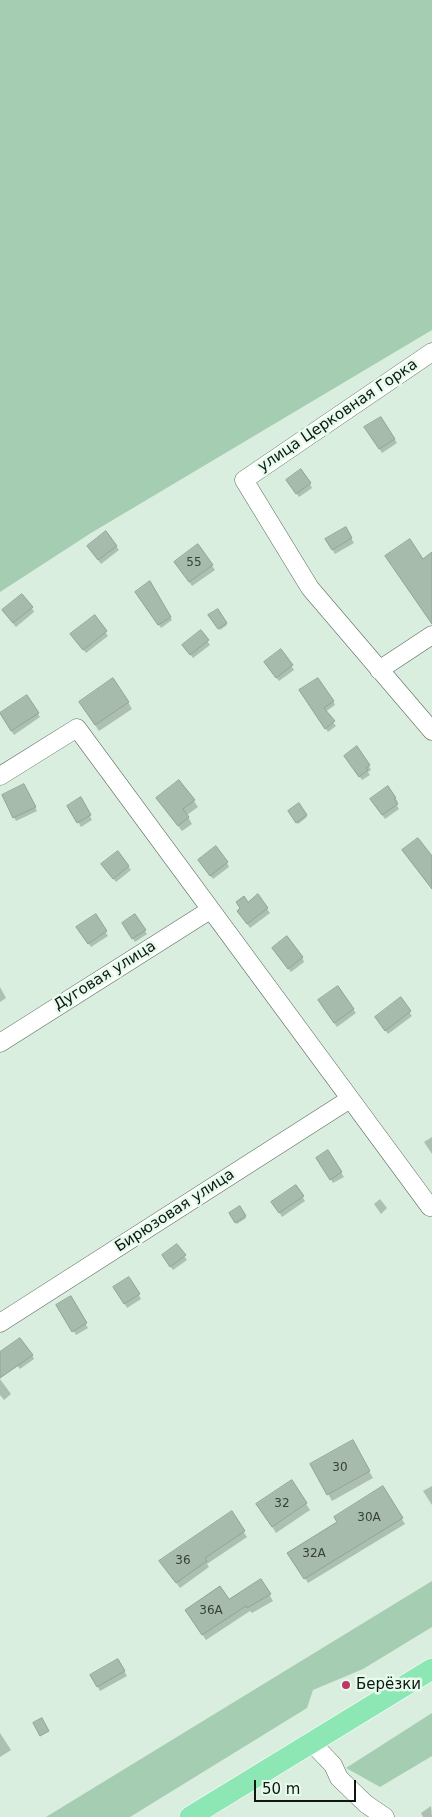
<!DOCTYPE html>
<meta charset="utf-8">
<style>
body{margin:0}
#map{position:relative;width:432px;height:1817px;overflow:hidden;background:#d9eedf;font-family:"DejaVu Sans",sans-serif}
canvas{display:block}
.scale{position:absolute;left:254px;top:1780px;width:102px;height:22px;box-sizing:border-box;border:2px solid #101712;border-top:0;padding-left:6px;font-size:15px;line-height:18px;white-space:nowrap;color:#101712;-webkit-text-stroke:4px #e6fbec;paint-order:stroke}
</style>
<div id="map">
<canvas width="432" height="1817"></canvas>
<div class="scale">50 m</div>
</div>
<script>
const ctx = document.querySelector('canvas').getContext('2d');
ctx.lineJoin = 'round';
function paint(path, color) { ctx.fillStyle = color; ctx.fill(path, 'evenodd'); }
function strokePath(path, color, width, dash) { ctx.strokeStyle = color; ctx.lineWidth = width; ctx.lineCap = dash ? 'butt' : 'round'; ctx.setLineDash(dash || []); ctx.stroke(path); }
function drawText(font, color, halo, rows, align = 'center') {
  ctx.font = font + ' "DejaVu Sans",sans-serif'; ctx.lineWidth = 5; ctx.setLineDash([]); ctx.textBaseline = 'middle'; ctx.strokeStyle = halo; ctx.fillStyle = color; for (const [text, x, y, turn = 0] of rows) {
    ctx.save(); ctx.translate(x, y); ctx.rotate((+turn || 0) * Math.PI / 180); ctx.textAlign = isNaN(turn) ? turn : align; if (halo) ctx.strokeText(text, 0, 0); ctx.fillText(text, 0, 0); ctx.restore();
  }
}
paint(new Path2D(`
 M0 0H432V330L91 533 0 592Z
 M432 1581V1627L363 1669 313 1690 307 1708 130 1817H46Z
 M432 1713V1756L380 1787 346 1768Z`), '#a4cdb1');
paint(new Path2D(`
 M381 418 397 443 382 453 366 428Z
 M290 484H310L312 488 299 497Z
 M345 528 354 543 335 554 327 539Z
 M116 546 119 550 101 564 91 550Z
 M198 546 215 570 192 586 178 566Z
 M149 583 172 620 161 628 137 592Z
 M32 608 34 612 16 627 6 615Z
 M217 610 227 625 220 630 210 615Z
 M95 617 108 636 86 653 74 638Z
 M201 632 210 645 193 658 186 649Z
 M281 651 294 670 279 681 268 666Z
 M300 690 333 701 335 705 325 712 336 726 328 732Z
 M26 697 40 717 14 735 0 714Z
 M128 702 132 709 99 731 84 708Z
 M348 760 369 766 371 770 368 772 370 775 362 780Z
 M24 786 37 811 16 821 14 817Z
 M388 788 398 802 396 804 399 809 385 819 374 803Z
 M157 798 194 801 198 807 187 815 192 824 182 831Z
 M80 799 92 820 81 827 69 806Z
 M299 805 307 817 298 824 289 812Z
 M227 863 229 867 213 879 202 864Z
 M128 866 131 870 116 882 105 868Z
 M258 896 270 913 250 928 241 915 248 904Z
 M95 916 108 936 91 947 80 931Z
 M135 916 147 934 135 942 123 923Z
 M276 953 302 957 304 962 291 972Z
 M0 987 6 998 0 1002Z
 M400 999 412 1016 388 1034 379 1021Z
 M321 1005 353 1009 356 1013 337 1027Z
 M432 1137V1154L424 1142Z
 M328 1152 344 1177 333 1183 318 1158Z
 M296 1187 305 1201 282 1217 273 1202Z
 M380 1199 387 1208 381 1214 374 1204Z
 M240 1207 246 1218 237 1224 230 1213Z
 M177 1246 187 1260 173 1270 166 1260Z
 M129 1278 141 1299 127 1308 115 1287Z
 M70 1298 88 1328 76 1335 58 1305Z
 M8 1354 32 1355 34 1359 20 1369Z
 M0 1379 11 1394 4 1400 0 1395Z
 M352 1442 373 1478 332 1501 312 1465Z
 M292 1482 310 1510 276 1533 262 1510Z
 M432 1486V1505L423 1491Z
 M382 1488 405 1524 308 1583 289 1553 338 1522Z
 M231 1513 247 1537 207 1564 209 1567 180 1588 164 1566Z
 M261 1581 273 1601 252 1613 250 1611 206 1640 190 1616 228 1600Z
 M118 1660 127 1676 100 1691 92 1675Z
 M0 1733 11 1750 0 1757Z
 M431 1806 432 1817H423L421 1813Z`), '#0003');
const building = new Path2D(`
 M381 417 395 439 379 449 364 427Z
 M301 469 311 483 296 494 286 480Z
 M346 527 352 538 332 550 325 539Z
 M106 531 117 546 98 560 87 546Z
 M410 539 423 559 432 552V624L385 556Z
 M198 544 213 565 189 582 174 562Z
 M150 581 171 617 158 625 135 592Z
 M22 594 33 607 13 623 2 610Z
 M218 609 227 623 218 629 208 615Z
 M95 615 107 631 83 650 70 634Z
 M201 630 209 640 190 655 182 645Z
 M281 649 293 665 276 678 264 662Z
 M113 678 129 702 95 725 79 702Z
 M318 678 334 701 324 708 335 721 325 729 299 690Z
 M27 695 39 713 11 731 0 713Z
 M357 746 370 765 366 768 368 770 359 777 344 756Z
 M179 780 195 800 183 809 189 817 178 826 156 798Z
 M24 784 36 807 13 818 2 795Z
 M388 786 396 798 394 799 398 804 382 815 370 799Z
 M81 797 91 815 77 823 67 806Z
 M299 803 307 815 296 823 288 811Z
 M418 838 432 856V889L402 850Z
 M216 846 228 862 210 876 198 860Z
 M118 851 129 866 113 879 101 864Z
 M258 894 268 908 247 924 237 911 240 908 236 902 244 896 248 902Z
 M96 914 107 931 88 944 76 927Z
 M135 914 146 930 132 939 122 923Z
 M287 936 303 957 288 969 272 948Z
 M338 986 354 1009 334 1023 318 1000Z
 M401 997 411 1011 385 1031 375 1017Z
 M328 1150 342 1172 330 1180 316 1158Z
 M296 1185 304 1196 279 1213 271 1202Z
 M240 1206 246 1216 235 1223 229 1213Z
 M177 1244 186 1255 170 1267 162 1255Z
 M129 1277 140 1294 124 1304 113 1287Z
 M71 1296 87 1323 72 1332 56 1305Z
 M20 1338 33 1355 0 1378V1352Z
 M353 1440 370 1471 327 1495 310 1464Z
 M292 1480 307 1503 272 1527 256 1504Z
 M383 1486 403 1518 304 1579 287 1553 337 1522 334 1517Z
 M232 1511 245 1531 205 1558 207 1561 176 1583 159 1561Z
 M261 1579 271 1594 247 1608 246 1606 202 1635 185 1610 220 1586 229 1599Z
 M118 1659 125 1671 97 1687 90 1675Z
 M42 1718 49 1731 40 1736 33 1723Z`);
paint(building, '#a7bbad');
strokePath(building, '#90a496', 1);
const minor = new Path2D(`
 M432 352 244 480 310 588 432 731
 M379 670 432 635
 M0 776 77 728 430 1207 432 1205
 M0 1043 210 910
 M0 1323 350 1099
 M312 1743 333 1765 339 1778 366 1804 385 1817`);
const major = new Path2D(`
 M190 1817 432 1669`);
strokePath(minor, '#596b5f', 19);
strokePath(major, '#fff', 22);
strokePath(minor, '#fff', 18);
strokePath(major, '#8ce7b5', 21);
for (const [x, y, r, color] of [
 [346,1685,5,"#c13465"]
]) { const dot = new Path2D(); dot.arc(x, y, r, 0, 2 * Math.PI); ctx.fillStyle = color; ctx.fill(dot); strokePath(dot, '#e6fbec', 2); }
drawText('12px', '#364039', null, [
 ["55",194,563],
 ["30",340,1468],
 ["32",282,1504],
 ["30А",369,1518],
 ["32А",314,1554],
 ["36",183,1561],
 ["36А",211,1611]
]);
drawText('15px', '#101712', '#e6fbec', [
 ["улица Церковная Горка",338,416,-34],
 ["Дуговая улица",105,976,-32],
 ["Бирюзовая улица",175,1211,-33]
]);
drawText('15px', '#101712', '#e6fbec', [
 ["Берёзки",356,1685]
], 'left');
</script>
